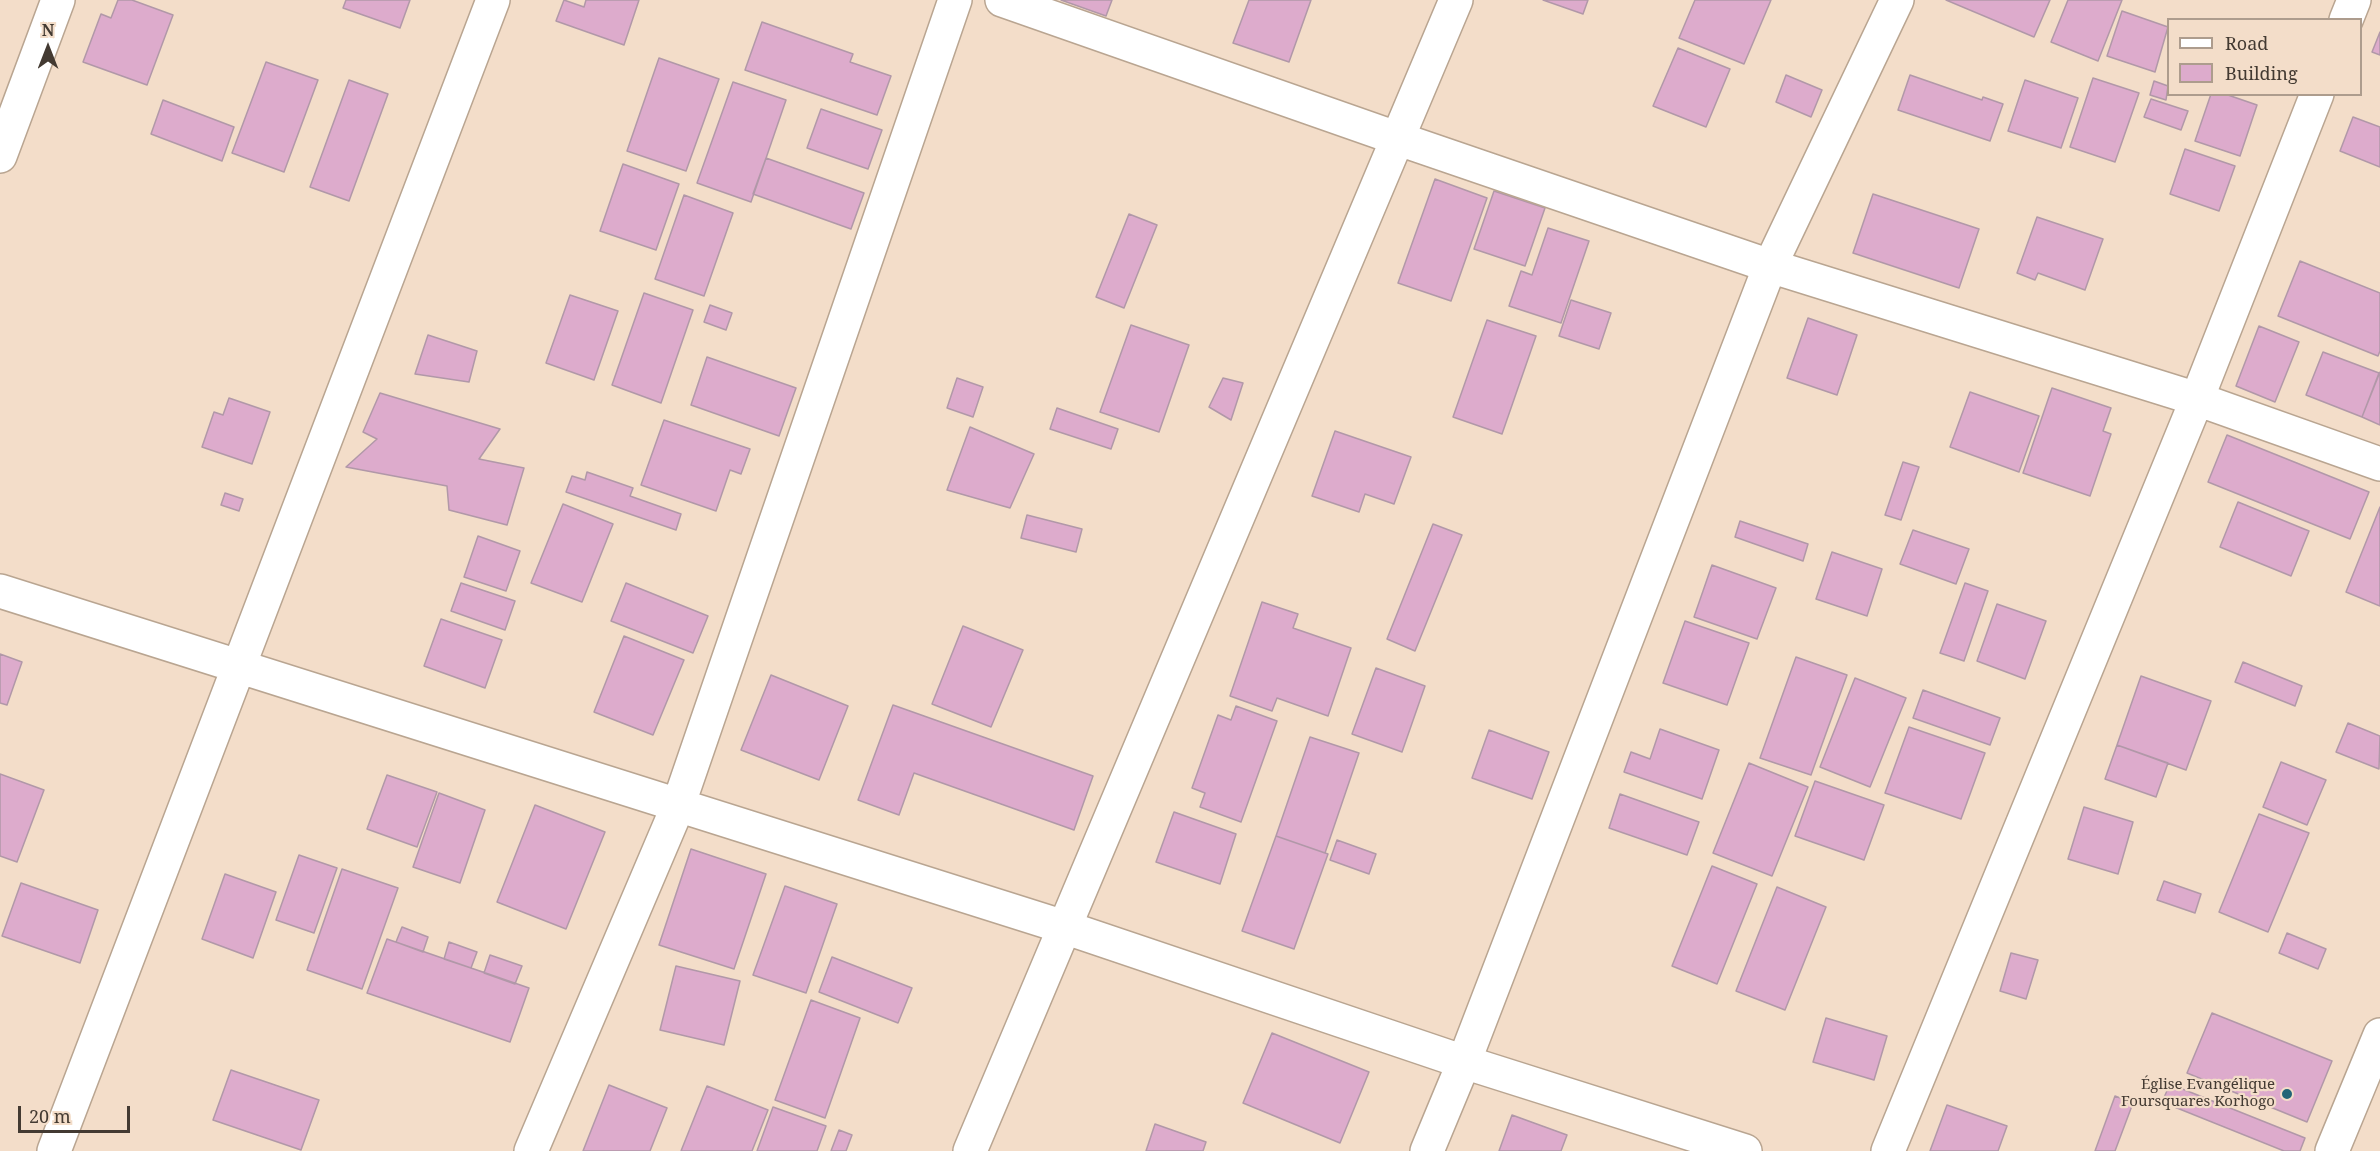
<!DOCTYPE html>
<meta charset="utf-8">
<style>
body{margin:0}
#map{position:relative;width:2380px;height:1151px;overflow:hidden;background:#f3ddc9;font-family:"Noto Serif",serif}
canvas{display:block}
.legend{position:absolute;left:2167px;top:18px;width:195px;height:78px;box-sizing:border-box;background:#f3ddc9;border:2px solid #ad9c8d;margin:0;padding:8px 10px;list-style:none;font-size:18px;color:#433a32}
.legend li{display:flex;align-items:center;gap:12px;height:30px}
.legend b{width:30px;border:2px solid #ad9c8d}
.north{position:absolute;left:18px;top:18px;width:60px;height:60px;-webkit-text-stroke:4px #f3ddc9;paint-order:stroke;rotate:0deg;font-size:16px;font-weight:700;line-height:24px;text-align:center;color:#433a32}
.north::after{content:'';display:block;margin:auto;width:21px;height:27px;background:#433a32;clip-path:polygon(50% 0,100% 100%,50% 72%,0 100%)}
.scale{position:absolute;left:18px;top:1106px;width:112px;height:27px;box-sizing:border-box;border:3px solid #433a32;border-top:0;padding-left:8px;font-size:18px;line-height:21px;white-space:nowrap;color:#433a32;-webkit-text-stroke:4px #f3ddc9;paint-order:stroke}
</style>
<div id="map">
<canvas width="2380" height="1151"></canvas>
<ul class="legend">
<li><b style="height:8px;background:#fff"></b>Road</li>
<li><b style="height:16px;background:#ddabcc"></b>Building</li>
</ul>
<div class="north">N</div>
<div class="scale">20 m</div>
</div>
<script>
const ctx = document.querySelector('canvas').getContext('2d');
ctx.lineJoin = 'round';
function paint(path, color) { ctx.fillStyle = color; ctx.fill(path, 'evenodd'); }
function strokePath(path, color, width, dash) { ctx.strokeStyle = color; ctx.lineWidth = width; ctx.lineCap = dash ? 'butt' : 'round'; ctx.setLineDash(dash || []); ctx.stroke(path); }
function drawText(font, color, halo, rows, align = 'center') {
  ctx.font = font + ' "Noto Serif",serif'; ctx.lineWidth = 4.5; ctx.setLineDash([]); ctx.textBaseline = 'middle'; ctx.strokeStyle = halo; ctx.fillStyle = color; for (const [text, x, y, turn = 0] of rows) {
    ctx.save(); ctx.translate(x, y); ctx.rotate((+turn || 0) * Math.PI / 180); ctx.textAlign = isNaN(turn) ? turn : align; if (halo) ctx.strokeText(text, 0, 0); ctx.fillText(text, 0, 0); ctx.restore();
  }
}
const building = new Path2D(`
 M118 0H132L173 15 147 85 83 62 101 14 111 18Z
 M346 0H410L400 28 343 8Z
 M564 0 584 7 586 0H639L624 45 556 21Z
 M1061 0H1112L1106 16Z
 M1249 0H1311L1289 62 1233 43Z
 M1543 0H1588L1583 14Z
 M1695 0H1771L1744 64 1679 38Z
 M1946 0H2050L2034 37Z
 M2068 0H2122L2098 61 2051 42Z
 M2122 11 2168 27 2155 72 2107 56Z
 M762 22 853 54 850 62 891 76 877 115 745 70Z
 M2380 32V55L2372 52Z
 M1678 48 1730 69 1706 127 1653 106Z
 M659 58 719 79 686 171 627 151Z
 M266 62 318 80 284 172 232 153Z
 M1786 75 1822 90 1811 117 1776 102Z
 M1910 75 1982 100 1983 97 2003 104 1990 141 1898 110Z
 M2093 78 2139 93 2115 162 2070 147Z
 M349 80 388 94 349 201 310 187Z
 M2025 80 2078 98 2061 148 2008 131Z
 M2154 81 2168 86 2166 100 2150 95Z
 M733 82 786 100 751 202 697 183Z
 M2211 94H2225L2257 105 2240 156 2195 141Z
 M2151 99 2188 111 2181 130 2144 117Z
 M163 100 234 127 222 161 151 134Z
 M821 109 882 130 868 169 807 148Z
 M2353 117 2380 127V167L2340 151Z
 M2185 149 2235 166 2219 211 2170 194Z
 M766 158 864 193 851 229 753 194Z
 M623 164 679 184 656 250 600 231Z
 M1435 179 1487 198 1451 301 1398 283Z
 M1494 191 1545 208 1525 266 1474 249Z
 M1873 194 1979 229 1959 288 1853 253Z
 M684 195 733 213 704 296 655 279Z
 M1129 214 1157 225 1124 308 1096 297Z
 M2037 217 2103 239 2085 290 2038 273 2035 280 2017 273Z
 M1548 228 1589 241 1561 323 1509 306 1521 271 1532 275Z
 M2300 261 2380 293V351L2378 356 2278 316Z
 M644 293 693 310 661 403 612 385Z
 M570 295 618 311 594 380 546 363Z
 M1571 300 1611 313 1599 349 1559 336Z
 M710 305 732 313 726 330 704 322Z
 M1808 318 1857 335 1837 395 1787 378Z
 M1487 320 1536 336 1502 434 1453 417Z
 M1131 325 1189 345 1159 432 1100 412Z
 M2259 326 2299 342 2275 402 2236 386Z
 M428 335 477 351 469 382 415 374Z
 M2323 352 2379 373 2362 417 2306 395Z
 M707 357 796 388 779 436 691 405Z
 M2380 372V425L2362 417Z
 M957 378 983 387 973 417 947 408Z
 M1223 378 1243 383 1231 420 1209 407Z
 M2052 388 2111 408 2103 431 2111 434 2090 496 2023 473Z
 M1970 392 2039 416 2019 472 1950 447Z
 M380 393 500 429 479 459 524 468 507 525 449 510 447 486 346 467 377 439 363 432Z
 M229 398 270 412 252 464 202 447 214 412 223 415Z
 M1057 408 1118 429 1111 449 1050 429Z
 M664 420 750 449 741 474 730 470 716 511 641 485Z
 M970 427 1034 454 1010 508 947 490Z
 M1335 431 1411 457 1394 504 1365 494 1359 512 1312 496Z
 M2227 435 2369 492 2350 539 2208 482Z
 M1903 462 1919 467 1901 520 1885 515Z
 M587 472 633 488 630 496 681 514 676 530 566 492 572 476 585 480Z
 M225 493 243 499 239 511 221 505Z
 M2238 502 2309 531 2291 576 2220 547Z
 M563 504 613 524 582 602 531 583Z
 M2380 507V606L2346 592Z
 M1027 515 1082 529 1076 552 1021 538Z
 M1740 521 1808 544 1803 561 1735 537Z
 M1433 524 1462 535 1415 651 1387 639Z
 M1913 530 1969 549 1956 584 1900 564Z
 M478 536 520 551 506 591 464 577Z
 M1832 552 1882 569 1867 616 1816 599Z
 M1712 565 1776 588 1757 639 1694 617Z
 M461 583 515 601 505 630 451 611Z
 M626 583 708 616 693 653 611 621Z
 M1965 583 1988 591 1964 661 1940 653Z
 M1262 602 1298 614 1293 628 1351 648 1328 716 1277 698 1272 711 1230 696Z
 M1997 604 2046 621 2025 679 1977 661Z
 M441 619 502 640 485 688 424 666Z
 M1685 621 1749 643 1727 705 1663 683Z
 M963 626 1023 650 991 727 932 704Z
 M624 636 684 660 653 735 594 712Z
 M0 654 22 662 7 705 0 703Z
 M1796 657 1847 675 1811 775 1760 758Z
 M2243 662 2302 686 2295 706 2235 682Z
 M1376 668 1425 686 1402 752 1352 734Z
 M771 675 848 706 819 780 741 750Z
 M2141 676 2211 701 2186 770 2117 745Z
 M1855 678 1906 698 1870 787 1820 767Z
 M1923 690 2000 718 1990 745 1913 718Z
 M893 705 1093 776 1074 830 914 773 899 815 858 800Z
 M1236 706 1277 721 1241 822 1200 807 1205 793 1192 788 1218 715 1231 720Z
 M2348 723 2380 736 2379 769 2336 752Z
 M1909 727 1985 753 1961 819 1885 793Z
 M1660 729 1719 750 1702 799 1624 772 1631 752 1650 759Z
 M1489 730 1549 752 1532 799 1472 778Z
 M1310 737 1359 753 1325 853 1276 836Z
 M2117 745 2168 763 2156 797 2105 779Z
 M2281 762 2326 780 2307 825 2263 807Z
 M1749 763 1808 787 1772 876 1713 853Z
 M0 774 44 790 17 862 0 856Z
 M387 775 437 792 417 847 367 829Z
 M1815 781 1884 805 1864 860 1795 836Z
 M439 793 485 810 460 883 413 867Z
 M1620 794 1699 822 1687 855 1609 828Z
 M535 805 605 832 566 929 497 902Z
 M2084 807 2133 822 2118 874 2068 859Z
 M1174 812 1236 834 1220 884 1156 862Z
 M2259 814 2309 833 2268 932 2219 912Z
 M1276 836 1328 854 1294 949 1242 931Z
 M1337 840 1376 854 1369 874 1330 860Z
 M691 849 766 874 734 969 659 945Z
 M299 855 337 868 314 933 276 920Z
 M1712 866 1757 884 1717 984 1672 966Z
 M342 869 398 888 362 989 307 970Z
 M225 874 276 892 253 958 202 939Z
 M2164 881 2201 894 2195 913 2157 900Z
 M21 883 98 910 80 963 2 936Z
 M785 886 837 904 806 993 753 975Z
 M1777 887 1826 907 1785 1010 1736 991Z
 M402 927 428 937 423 952 396 942Z
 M2287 933 2326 949 2318 969 2279 953Z
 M387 939 529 988 510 1042 367 993Z
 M449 942 477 952 471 968 444 959Z
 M2011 953 2038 960 2026 999 2000 991Z
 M490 955 522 966 515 984 484 973Z
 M832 957 912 988 898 1023 819 992Z
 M676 966 740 981 724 1045 660 1030Z
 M811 1000 860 1018 825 1118 775 1100Z
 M2212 1013 2332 1061 2307 1122 2187 1073Z
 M1826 1018 1887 1036 1874 1080 1813 1062Z
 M1272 1033 1369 1072 1340 1143 1243 1103Z
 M231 1070 319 1100 301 1150 213 1120Z
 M2170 1084 2305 1138 2300 1151H2284L2162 1102Z
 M609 1085 667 1108 650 1151H583Z
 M707 1086 768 1110 752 1151H681Z
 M2115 1096 2133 1103 2115 1151H2095Z
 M1947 1105 2007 1126 1998 1151H1930Z
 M773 1107 826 1126 817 1151H757Z
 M1512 1115 1567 1135 1561 1151H1499Z
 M1155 1124 1206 1142 1203 1151H1146Z
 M839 1130 852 1135 846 1151H831Z`);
paint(building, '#ddabcc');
strokePath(building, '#b198a8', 1.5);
const minor = new Path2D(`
 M1002 0 1399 139 1770 266 2197 399 2380 464
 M2346 20 2354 0
 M0 156 58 0
 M0 591 1064 927 1464 1062 1745 1151
 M54 1151 493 0
 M531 1151 678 806 955 0
 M970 1151 1456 0
 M1427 1151 1464 1062 1770 266 1897 0
 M1888 1151 2197 399 2317 94
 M2332 1151 2380 1035`);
strokePath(minor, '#b9a591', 36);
strokePath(minor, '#fff', 33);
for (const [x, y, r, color] of [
 [2287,1094,6,"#226577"]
]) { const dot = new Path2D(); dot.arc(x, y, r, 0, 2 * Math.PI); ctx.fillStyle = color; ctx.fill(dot); strokePath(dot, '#f3ddc9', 2); }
drawText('15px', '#433a32', '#f3ddc9', [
 ["Église Evangélique",2275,1085],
 ["Foursquares Korhogo",2275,1102]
], 'right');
</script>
